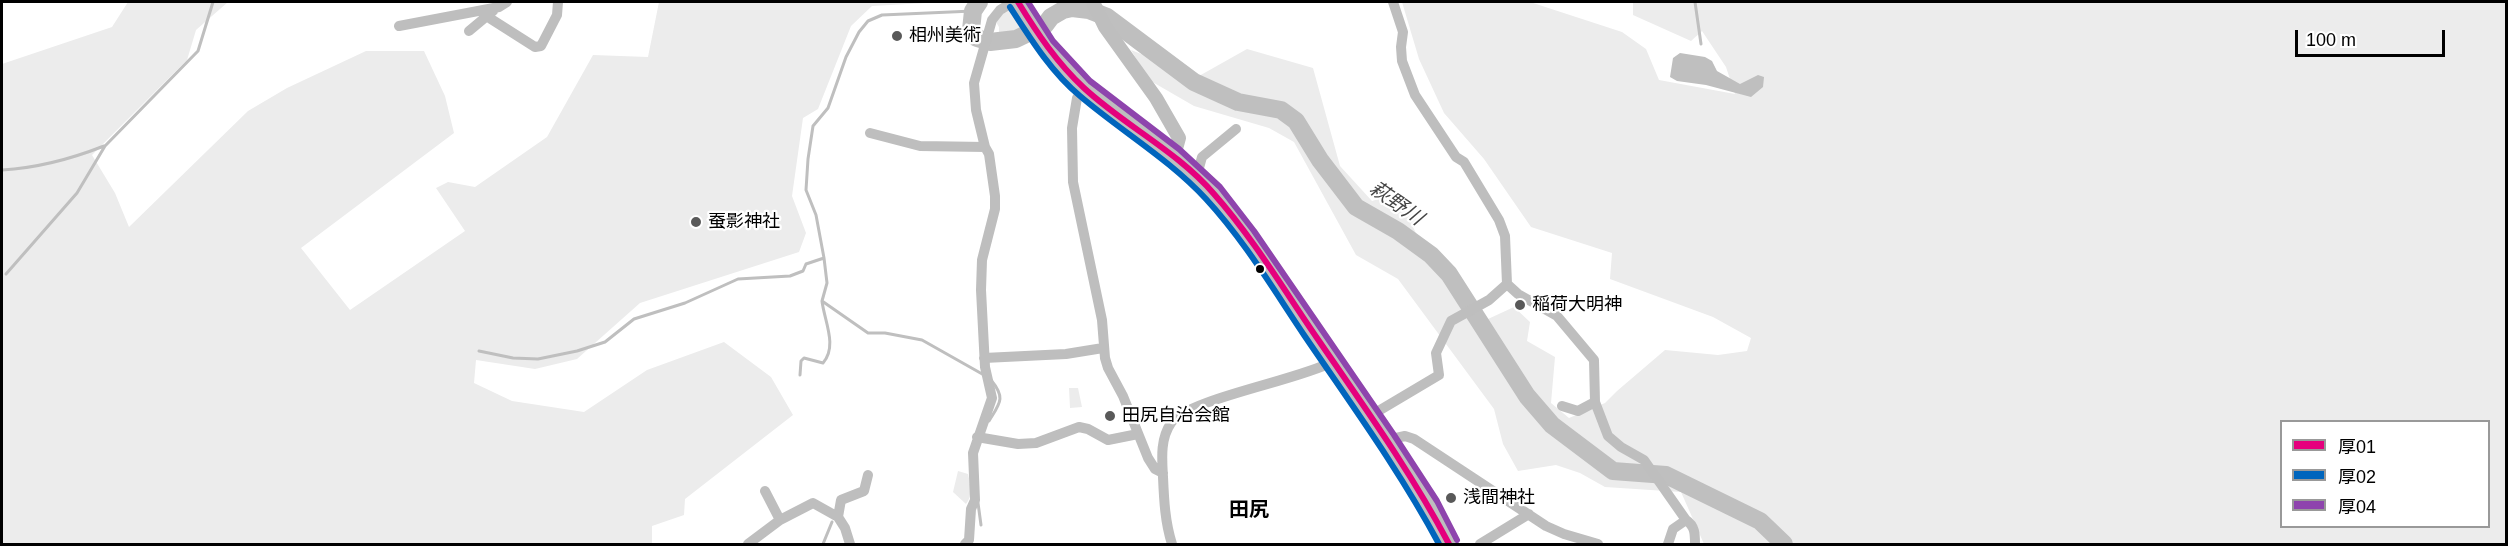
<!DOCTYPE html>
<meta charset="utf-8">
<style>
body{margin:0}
#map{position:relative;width:2508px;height:546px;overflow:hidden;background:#fff;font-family:Arial,"Noto Sans JP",sans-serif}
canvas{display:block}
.frame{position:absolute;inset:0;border:3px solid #000;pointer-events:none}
.legend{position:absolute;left:2280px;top:420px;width:210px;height:108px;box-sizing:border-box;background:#fff;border:2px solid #999;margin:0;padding:8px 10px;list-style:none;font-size:18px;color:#000}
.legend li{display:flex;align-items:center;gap:12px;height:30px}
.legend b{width:30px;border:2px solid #999}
.scale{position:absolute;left:2295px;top:30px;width:150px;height:27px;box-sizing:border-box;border:3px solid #000;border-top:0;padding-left:8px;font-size:18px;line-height:21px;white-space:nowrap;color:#000;-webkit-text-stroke:4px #fff;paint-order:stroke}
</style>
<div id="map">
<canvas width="2508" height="546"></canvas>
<div class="frame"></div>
<ul class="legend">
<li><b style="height:8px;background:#e5007d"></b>厚01</li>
<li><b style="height:8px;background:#0065bd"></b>厚02</li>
<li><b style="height:8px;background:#8e44ad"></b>厚04</li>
</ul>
<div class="scale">100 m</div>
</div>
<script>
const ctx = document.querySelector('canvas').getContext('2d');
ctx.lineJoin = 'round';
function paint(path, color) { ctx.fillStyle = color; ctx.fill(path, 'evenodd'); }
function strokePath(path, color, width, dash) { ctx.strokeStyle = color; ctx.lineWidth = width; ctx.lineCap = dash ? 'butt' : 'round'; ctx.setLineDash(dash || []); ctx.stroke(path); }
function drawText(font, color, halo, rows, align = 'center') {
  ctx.font = font + ' Arial,"Noto Sans JP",sans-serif'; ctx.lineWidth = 4.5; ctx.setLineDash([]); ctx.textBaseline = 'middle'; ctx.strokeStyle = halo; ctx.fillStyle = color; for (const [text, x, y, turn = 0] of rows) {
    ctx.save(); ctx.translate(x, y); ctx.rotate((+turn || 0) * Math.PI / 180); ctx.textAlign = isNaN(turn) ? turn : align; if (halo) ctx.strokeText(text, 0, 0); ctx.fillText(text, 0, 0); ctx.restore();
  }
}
paint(new Path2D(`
 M128 2H228L196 30 187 60 92 155 115 193 129 227 248 111 287 88 366 51H424L445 96 454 133 301 248 350 310 465 231 436 188 448 182 475 187 547 137 593 55 648 57 659 2H944L872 6 851 26 818 109 803 118 792 196 806 233 799 252 640 303 577 359 535 369 476 360 474 383 512 401 584 412 647 370 724 342 771 377 793 415 685 499 684 515 652 526V544H2V64L112 27Z
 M1402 2H1530L1622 32 1646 49 1659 80 1735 94 1726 67 1702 31 1691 41 1633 15V2H2506V544H1704L1681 492 1605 487 1580 473 1556 465 1518 471 1503 444 1494 409 1398 279 1356 255 1294 142 1269 128 1194 106 1149 80 1131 50 1149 57 1166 69 1199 76 1247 49 1313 68 1340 166 1372 201 1398 193 1418 214 1413 227 1432 267 1488 319 1514 307 1530 322 1527 341 1555 357 1551 403 1569 418 1605 403 1617 391 1665 350 1718 355 1747 351 1751 338 1713 317 1610 279 1612 253 1531 227 1484 159 1444 113 1419 59ZM2282 422H2488V526H2282Z
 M1012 8 1023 27 1012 33 999 35V27L996 22 1001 15Z
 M1069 388H1078L1082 407 1070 408Z
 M958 471 968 474C970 483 973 496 966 504L953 492Z`), '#ececec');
paint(new Path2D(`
 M1680 53 1705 57 1712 61 1717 71 1740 84 1758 75 1764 77 1763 87 1751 97 1706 85 1677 81 1670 77 1673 58Z`), '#bfbfbf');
strokePath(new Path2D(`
 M1695 2 1701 44
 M973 11 882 15 868 21 859 32 846 57 828 108 813 126 808 159 806 190 816 215 824 258 827 283 822 301 868 333H885L922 340 984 375
 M2 170C37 168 71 159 104 146
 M6 274 77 193 105 146 198 51 213 2
 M479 351 513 358 538 359 577 351 605 342 634 319 685 303 738 279 790 276 803 271 806 264 824 258
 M800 375 801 361 804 358 823 363C838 346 824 320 822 301
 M989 421C1000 403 1006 398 991 380
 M978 503 981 525
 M823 544 832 522`), '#bfbfbf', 3);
strokePath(new Path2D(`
 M979 2 973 11 971 30 977 38 990 42 1016 39 1045 25 1051 17 1063 10 1072 8 1089 10 1107 17 1194 82 1238 102 1281 110 1296 121 1320 160 1356 207 1398 231 1431 255 1449 274 1527 396 1552 425 1613 471 1666 475 1760 521 1784 544`), '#bfbfbf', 18);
const trunk = new Path2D(`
 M1018 2 1046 46 1084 88 1174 156 1213 193 1247 236 1387 440 1429 506 1449 544`);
strokePath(trunk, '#dbdbdb', 20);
strokePath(new Path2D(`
 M1393 2 1403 32 1401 47 1402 61 1415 95 1456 157 1464 162 1499 220 1505 236 1507 284 1518 294 1557 316 1594 360 1595 402
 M488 15 491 19 535 47 541 46 557 15 558 2
 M399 26 499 7 507 2
 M469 31 493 11
 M1084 88 1077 98 1072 128 1073 182 1102 320 1105 358 1108 368 1123 396 1148 458 1155 469 1163 473
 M870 133 920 146 985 147
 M1194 173 1199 168 1202 157 1236 129
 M984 358 1066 354 1103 348
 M1562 406 1578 411 1595 402 1608 436 1621 447 1644 460 1686 520C1695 526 1695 534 1695 544
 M1370 416 1439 375 1436 353 1451 321 1489 300 1507 284
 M977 437 1018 444 1036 443 1079 427 1088 429 1108 440 1138 434
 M1387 440 1405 436 1414 439 1546 526 1564 534 1598 544
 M765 491 780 520
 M838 517 845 528 850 544
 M748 544 780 520 813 503 838 517 841 500 864 491 868 475
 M965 544 969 540 971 509 975 500 973 453 992 398 985 367 981 290 982 260 995 209V196L989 154 985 147 976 110 974 83 992 20 1000 10 1013 2
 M1172 544C1165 522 1164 500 1163 477 1162 459 1160 439 1171 423 1188 399 1299 380 1332 362
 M1480 544 1529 514
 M1668 544 1673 529 1686 520`), '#bebebe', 10);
strokePath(new Path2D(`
 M1093 2 1105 27 1156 98 1179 138 1174 156`), '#bebebe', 14);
strokePath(trunk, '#bebebe', 18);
strokePath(new Path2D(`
 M1018 2C1037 33 1057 63 1084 88 1125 126 1177 151 1214 194 1253 238 1284 290 1317 338 1363 405 1411 472 1449 544`), '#e5007d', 6);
strokePath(new Path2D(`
 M1010 7C1030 38 1051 72 1080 96 1121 131 1169 159 1206 199 1244 240 1273 289 1304 335 1351 404 1400 471 1439 544`), '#0065bd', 6);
strokePath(new Path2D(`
 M1028 2 1053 41 1090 81 1179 149 1220 187 1254 231 1394 435 1437 501 1457 540`), '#8e44ad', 6);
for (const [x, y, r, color] of [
 [897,36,6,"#595959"],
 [696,222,6,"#595959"],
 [1260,269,5,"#000"],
 [1520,305,6,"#595959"],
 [1110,416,6,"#595959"],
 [1451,498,6,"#595959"]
]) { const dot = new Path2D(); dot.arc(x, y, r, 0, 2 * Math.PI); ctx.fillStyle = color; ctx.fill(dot); strokePath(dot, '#fff', 2); }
drawText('18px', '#000', '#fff', [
 ["相州美術",909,36],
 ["蚕影神社",708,222],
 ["稲荷大明神",1532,305],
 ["田尻自治会館",1122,416],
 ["浅間神社",1463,498]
], 'left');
drawText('italic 20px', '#444', '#fff', [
 ["萩野川",1396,204,35]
]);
drawText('bold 20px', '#000', '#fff', [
 ["田尻",1249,510]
]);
</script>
